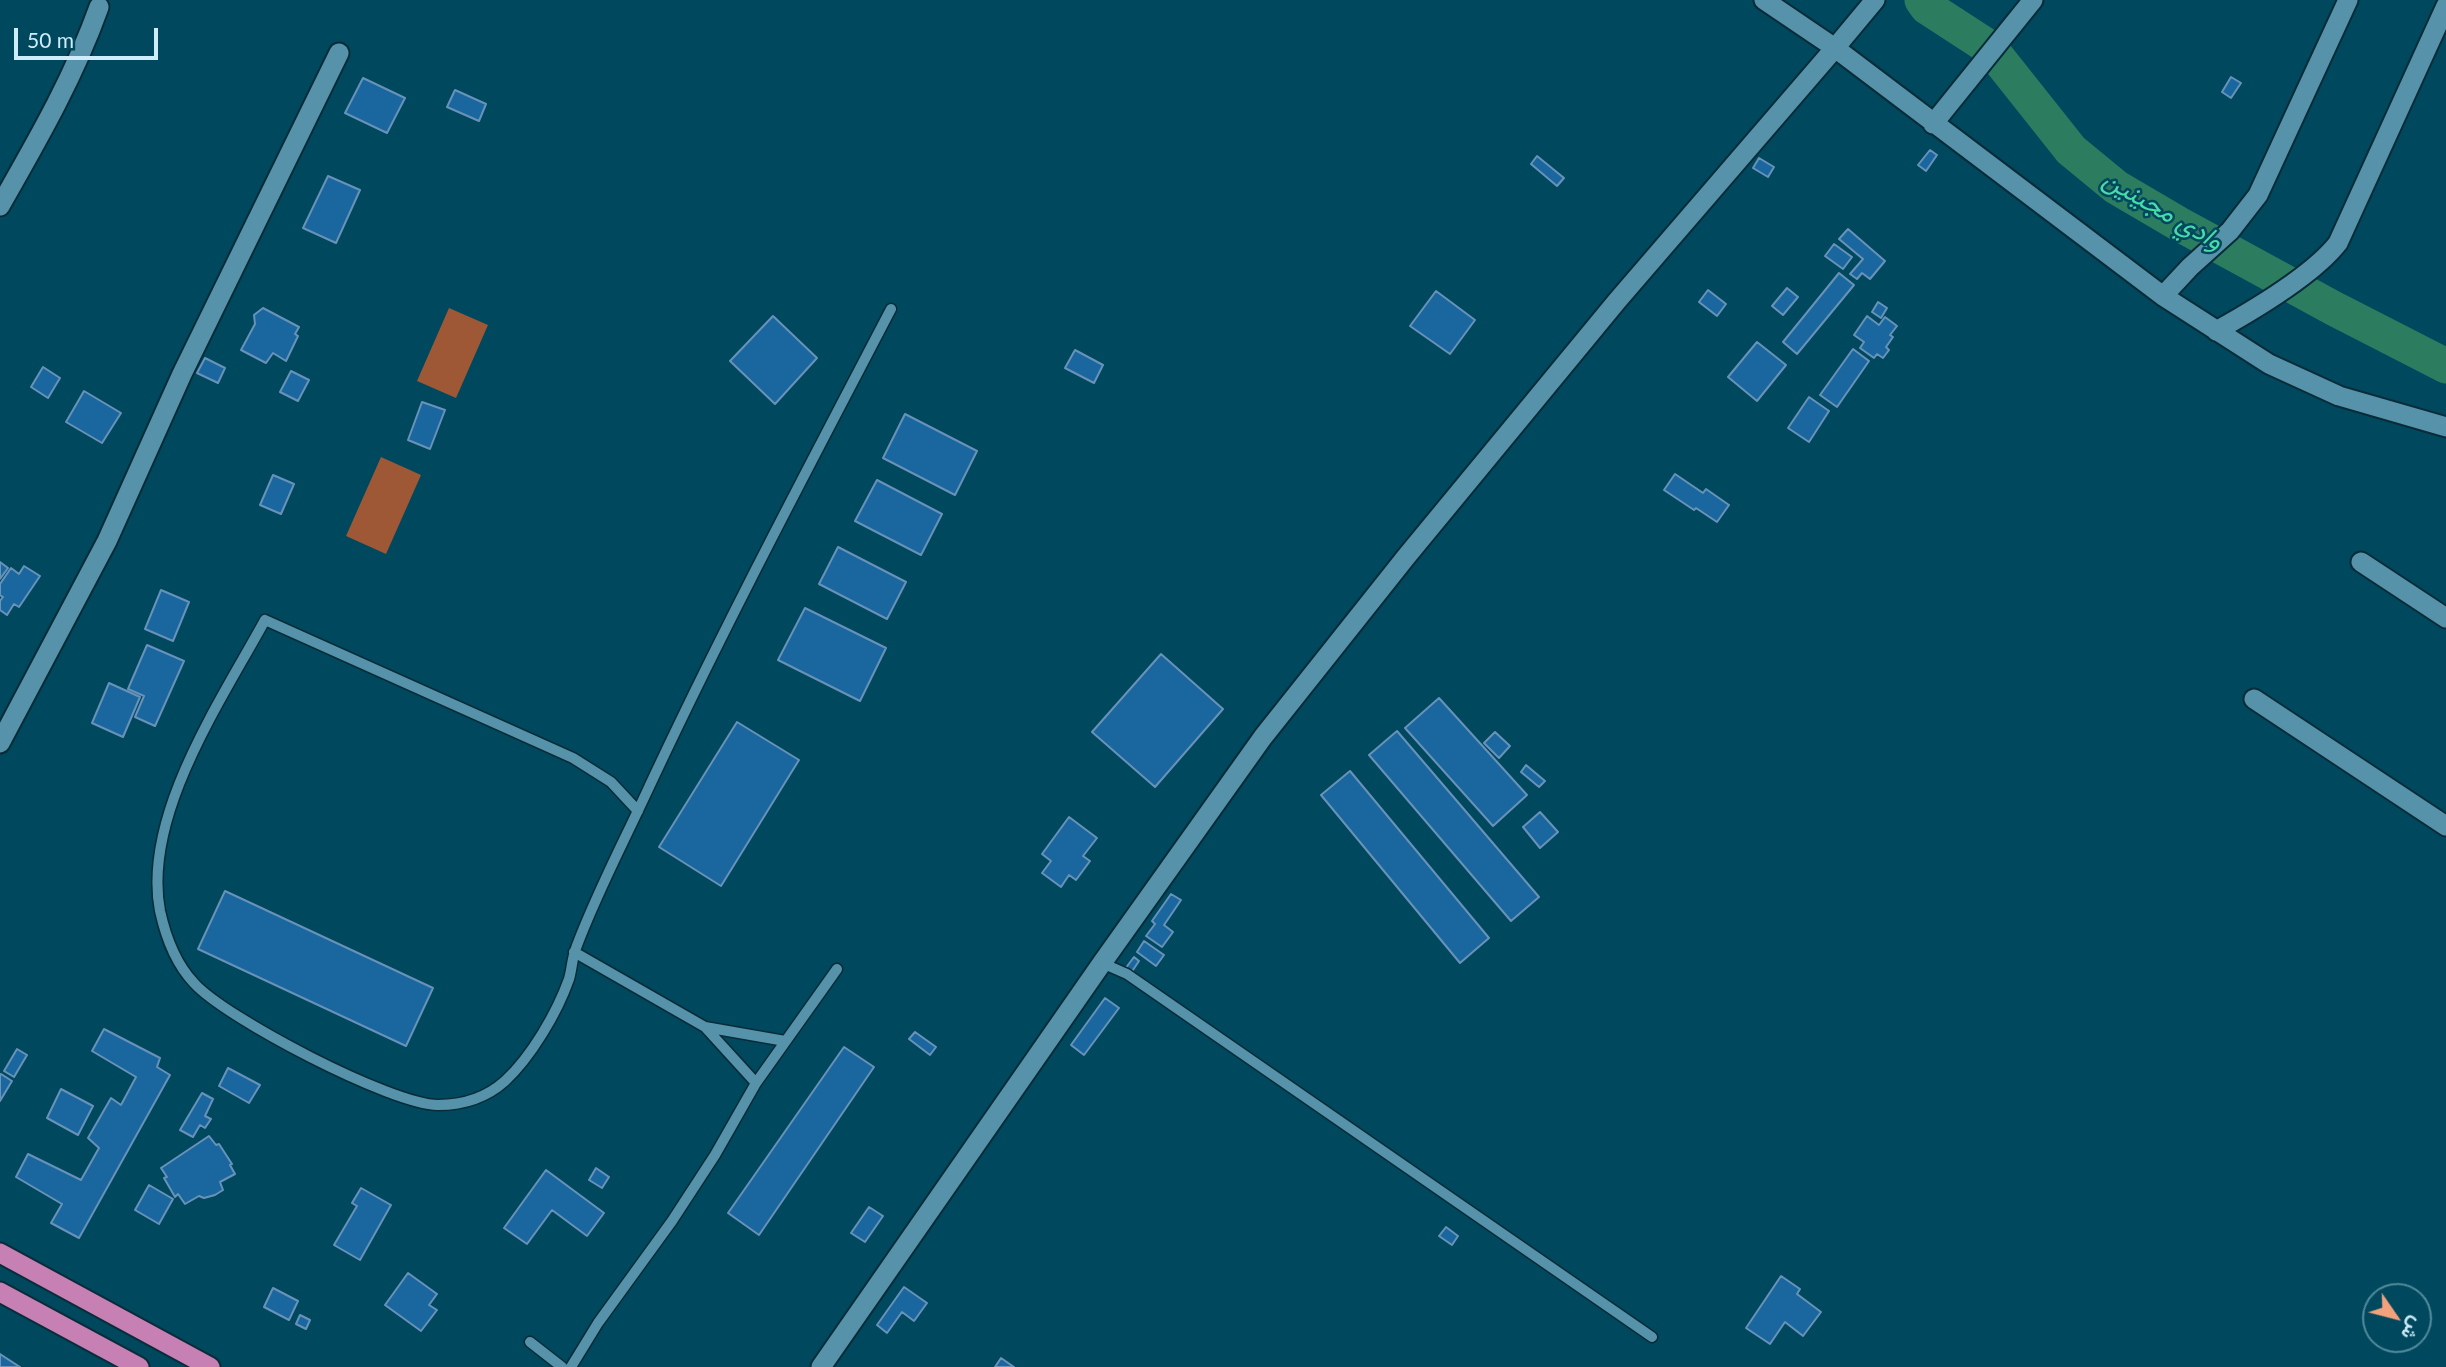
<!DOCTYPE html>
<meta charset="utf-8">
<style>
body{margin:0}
#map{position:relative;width:2446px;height:1367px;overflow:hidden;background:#00485e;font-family:Lato,Vazirmatn,sans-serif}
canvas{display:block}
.north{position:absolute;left:2362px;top:1283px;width:70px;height:70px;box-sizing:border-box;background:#00485e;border:2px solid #528a9c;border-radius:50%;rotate:125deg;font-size:19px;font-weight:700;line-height:28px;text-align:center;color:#ceecf9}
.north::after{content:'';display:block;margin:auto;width:24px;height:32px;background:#f1a17c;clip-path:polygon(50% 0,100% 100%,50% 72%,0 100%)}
.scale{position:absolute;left:14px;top:28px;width:144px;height:32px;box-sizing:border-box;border:4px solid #ceecf9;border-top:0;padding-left:9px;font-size:21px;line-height:24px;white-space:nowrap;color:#ceecf9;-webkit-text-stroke:5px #00485e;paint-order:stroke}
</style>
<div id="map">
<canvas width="2446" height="1367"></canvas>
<div class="north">ش</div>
<div class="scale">50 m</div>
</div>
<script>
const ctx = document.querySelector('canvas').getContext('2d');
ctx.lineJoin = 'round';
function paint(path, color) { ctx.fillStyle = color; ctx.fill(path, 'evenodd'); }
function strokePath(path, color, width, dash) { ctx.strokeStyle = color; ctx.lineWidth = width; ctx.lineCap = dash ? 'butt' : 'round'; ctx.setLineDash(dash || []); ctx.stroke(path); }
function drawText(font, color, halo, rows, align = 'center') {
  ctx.font = font + ' Lato,Vazirmatn,sans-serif'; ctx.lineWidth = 5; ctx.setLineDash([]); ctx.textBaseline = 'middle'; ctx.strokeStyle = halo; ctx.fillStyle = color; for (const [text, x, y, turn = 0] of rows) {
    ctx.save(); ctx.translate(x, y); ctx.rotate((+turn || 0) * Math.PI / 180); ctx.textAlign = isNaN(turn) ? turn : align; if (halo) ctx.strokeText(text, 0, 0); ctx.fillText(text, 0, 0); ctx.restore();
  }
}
paint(new Path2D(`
 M449 308 488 325 456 398 417 381Z
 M381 457 421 475 386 554 346 536Z`), '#9e5835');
strokePath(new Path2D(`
 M1922 0 1927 7 1990 48 2071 150 2116 187 2179 224 2333 308 2446 366`), '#2c7d60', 35);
const building = new Path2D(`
 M2231 77 2241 83 2231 98 2222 92Z
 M363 78 405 98 387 133 345 113Z
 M455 90 486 104 479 121 447 107Z
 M1930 150 1937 155 1926 171 1918 165Z
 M1537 156 1564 178 1557 186 1531 164Z
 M1759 158 1774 167 1768 177 1753 168Z
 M328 176 360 190 336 243 303 228Z
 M1848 229 1885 261 1870 279 1862 273 1857 279 1850 274 1863 259 1839 239Z
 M1834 244 1852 257 1843 269 1825 256Z
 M1839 273 1854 285 1797 354 1783 342Z
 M1787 288 1798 297 1783 315 1772 306Z
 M1708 290 1726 304 1717 316 1699 302Z
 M1436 291 1475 320 1450 354 1410 326Z
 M1878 302 1887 308 1881 318 1872 312Z
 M263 308 299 327 295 334 298 336 286 361 273 353 266 363 241 350 255 324 254 315Z
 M773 316 817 358 775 404 730 361Z
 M1867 316 1879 325 1885 317 1897 326 1890 335 1893 337 1886 347 1889 350 1883 358 1877 354 1874 358 1860 348 1864 342 1854 335Z
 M1757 342 1786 365 1757 401 1728 377Z
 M1853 349 1869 361 1837 407 1820 395Z
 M1075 350 1103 365 1094 383 1065 368Z
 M205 358 225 368 218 383 197 373Z
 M43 367 60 378 48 398 31 387Z
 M291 371 309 380 298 401 280 392Z
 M84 391 121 413 102 443 66 422Z
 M1809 397 1829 411 1809 442 1788 428Z
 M422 402 445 410 430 449 408 440Z
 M905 414 977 451 955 495 883 458Z
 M1675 474 1703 493 1706 489 1729 505 1717 522 1696 508 1694 510 1664 490Z
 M273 475 294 484 281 514 260 505Z
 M877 480 942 514 921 555 855 521Z
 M838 547 906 582 887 619 819 584Z
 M0 562 8 568 0 579Z
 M24 566 40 576 19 607 14 604 7 615 0 610V601L3 597 0 595V584L11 568 19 574Z
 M161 590 189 602 173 641 145 629Z
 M805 608 886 648 860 701 778 660Z
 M147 645 184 661 155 726 135 717 144 696 128 689Z
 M1161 654 1223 709 1155 787 1092 732Z
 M109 683 140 697 123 737 92 723Z
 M1439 698 1527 795 1493 826 1405 728Z
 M737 722 799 760 721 886 659 847Z
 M1397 731 1539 897 1511 921 1369 755Z
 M1495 732 1510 746 1499 758 1484 743Z
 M1526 765 1545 781 1539 787 1521 772Z
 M1350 771 1489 938 1460 963 1321 795Z
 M1540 812 1558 832 1540 848 1523 827Z
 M1069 817 1097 838 1083 856 1090 861 1076 880 1069 875 1061 887 1042 873 1051 861 1042 854Z
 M225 891 433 988 406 1046 198 949Z
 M1171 894 1181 900 1164 925 1173 932 1162 947 1146 936 1155 924 1152 921Z
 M1144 941 1164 955 1156 966 1137 952Z
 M1134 957 1139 961 1131 973 1125 969Z
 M1105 998 1119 1008 1084 1055 1071 1045Z
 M104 1029 160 1058 157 1067 170 1075 79 1238 51 1223 62 1204 16 1177 28 1154 81 1180 99 1148 88 1138 111 1098 121 1105 136 1077 92 1051Z
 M915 1032 936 1047 930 1055 909 1039Z
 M844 1047 874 1067 759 1235 728 1213Z
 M17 1049 27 1055 14 1077 4 1071Z
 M228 1068 260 1085 249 1103 219 1086Z
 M1 1074 12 1081 0 1101V1075Z
 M61 1089 93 1106 78 1135 47 1118Z
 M202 1093 213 1099 205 1116 211 1119 205 1128 200 1125 193 1137 180 1130Z
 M209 1136 216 1145 219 1144 232 1164 230 1165 235 1174 220 1182 223 1190 215 1195 204 1198 199 1196 185 1204 178 1194 175 1197 164 1178 167 1177 161 1168Z
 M596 1168 609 1177 602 1188 589 1180Z
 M546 1170 604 1213 587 1236 552 1210 527 1244 504 1228Z
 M149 1185 173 1199 159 1224 135 1210Z
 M361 1188 391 1205 360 1260 334 1245 357 1206 352 1203Z
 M869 1207 883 1216 865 1242 851 1233Z
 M1446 1227 1458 1236 1452 1245 1439 1236Z
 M408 1273 437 1294 429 1305 437 1310 421 1331 385 1305Z
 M1781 1276 1800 1289 1797 1294 1821 1312 1803 1336 1785 1322 1770 1344 1746 1328Z
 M904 1287 927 1303 914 1321 902 1312 887 1333 877 1325Z
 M273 1288 298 1301 289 1320 264 1307Z
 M300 1315 310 1320 306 1329 296 1324Z
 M0 1354 20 1367H0Z
 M1001 1358 1014 1367H995Z`);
paint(building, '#1a669e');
strokePath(building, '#6892b8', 2);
const service = new Path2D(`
 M638 811 611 782 573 758 265 620C221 701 142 816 160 911 166 938 175 963 194 983 225 1018 392 1105 438 1105 462 1105 486 1098 505 1081 531 1057 557 1013 569 979 572 969 572 958 576 948 595 897 620 849 643 800 720 634 806 472 891 309
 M574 952 705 1027 756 1083
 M1102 963 1127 974 1652 1337
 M705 1027 785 1041
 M530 1342 562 1367
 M571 1367 598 1323 672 1221 715 1155 756 1083 837 969`);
const minor = new Path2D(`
 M1764 0 1835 48 1875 0
 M1933 124 2033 0
 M0 206C37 141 74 77 99 7
 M2163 296 2190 267 2230 231 2258 195 2348 0
 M2216 331C2252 311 2313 275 2338 243L2446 6
 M2361 562 2446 618
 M2254 699 2446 826
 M0 743 107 541 182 374 339 53
 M821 1367 1102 963 1263 737 1406 557 1617 301 1835 48 2163 296 2269 364 2339 396 2446 427`);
const trunk = new Path2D(`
 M0 1253 210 1367
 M0 1292 139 1367`);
strokePath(service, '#0a2c38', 13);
strokePath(minor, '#0a2c38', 23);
strokePath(trunk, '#0a2c38', 23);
strokePath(service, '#5693ab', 10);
strokePath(minor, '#5693ab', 19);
strokePath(trunk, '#c780b4', 19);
drawText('italic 26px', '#49dba9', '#00485e', [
 ["وادي مجينين",2163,210,30]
]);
</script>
